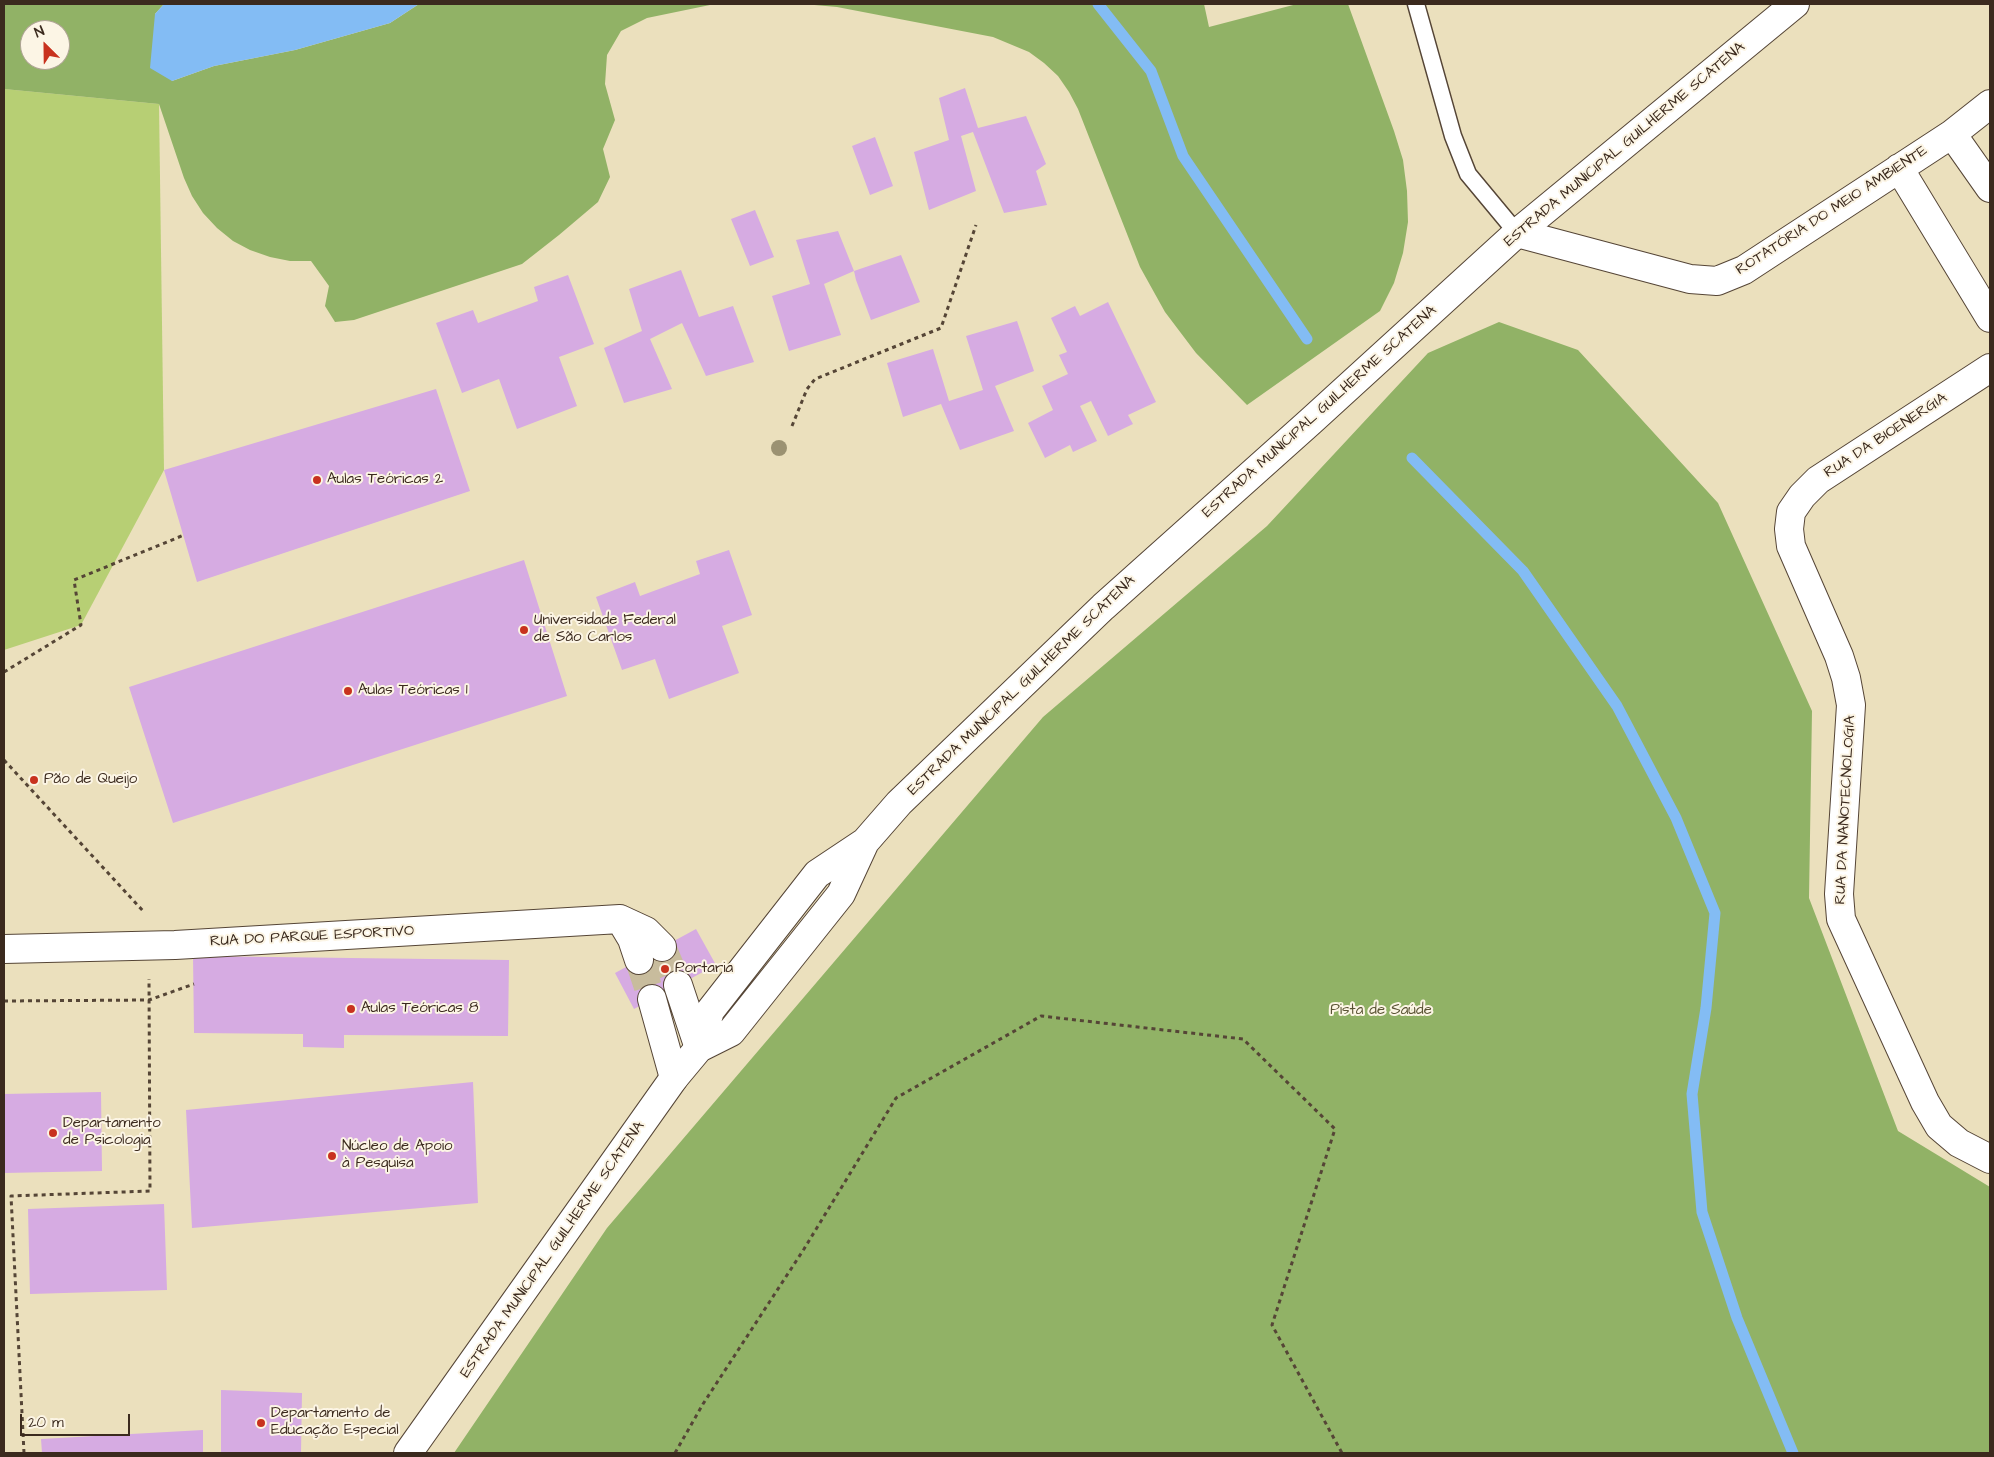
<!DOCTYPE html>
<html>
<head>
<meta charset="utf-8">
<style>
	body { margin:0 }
	#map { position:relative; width:1994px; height:1457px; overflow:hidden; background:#ebe0bd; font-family:"Architects Daughter",sans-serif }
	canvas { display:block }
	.frame { position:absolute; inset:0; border:5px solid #3b2a1e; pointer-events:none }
	.north { position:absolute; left:20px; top:20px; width:50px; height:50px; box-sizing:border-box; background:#fcf5e5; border:1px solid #afa495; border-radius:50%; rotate:337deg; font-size:14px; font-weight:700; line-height:20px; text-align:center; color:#3b2a1e }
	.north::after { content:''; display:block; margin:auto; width:18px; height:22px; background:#c8321e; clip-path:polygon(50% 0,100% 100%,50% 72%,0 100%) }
	.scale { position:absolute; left:20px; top:1414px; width:110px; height:22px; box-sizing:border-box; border:2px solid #3b2a1e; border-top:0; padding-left:6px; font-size:15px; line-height:18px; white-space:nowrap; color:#3b2a1e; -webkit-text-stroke:4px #fcf5e5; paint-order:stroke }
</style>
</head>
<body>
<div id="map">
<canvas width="1994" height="1457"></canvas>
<div class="frame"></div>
<div class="north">N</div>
<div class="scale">20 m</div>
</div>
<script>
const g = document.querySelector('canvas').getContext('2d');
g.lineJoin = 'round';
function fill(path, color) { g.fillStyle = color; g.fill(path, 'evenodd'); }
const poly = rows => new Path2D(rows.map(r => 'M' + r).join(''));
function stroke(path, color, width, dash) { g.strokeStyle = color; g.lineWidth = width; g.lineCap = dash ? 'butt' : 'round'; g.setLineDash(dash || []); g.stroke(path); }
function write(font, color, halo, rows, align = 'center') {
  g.font = font + ' "Architects Daughter",sans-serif'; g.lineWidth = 4; g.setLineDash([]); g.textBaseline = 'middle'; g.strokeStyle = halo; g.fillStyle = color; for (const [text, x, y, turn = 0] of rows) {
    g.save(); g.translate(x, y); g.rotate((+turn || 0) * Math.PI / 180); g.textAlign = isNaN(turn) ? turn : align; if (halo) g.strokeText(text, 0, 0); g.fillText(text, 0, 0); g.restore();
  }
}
const green = poly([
	[4,89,159,104,164,470,81,625,4,650]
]);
const forest = poly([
	[4,4,164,4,155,14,172,81,214,66,295,50,390,23,419,4,727,4,710,5,647,18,621,31,607,55,605,84,615,120,603,149,610,177,598,202,559,235,522,264,354,320,335,322,325,306,329,286,311,261,290,261,270,257,250,250,233,241,217,228,203,213,192,196,184,178,159,104,4,89],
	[30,30,60,30,60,60,30,60],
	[803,4,1204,4,1209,27,1297,4,1348,4,1394,131,1403,160,1407,191,1408,222,1403,253,1394,283,1380,311,1247,405,1196,353,1165,312,1140,267,1078,109,1069,92,1058,76,1044,63,1029,52,993,37,837,7],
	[1499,322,1578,350,1718,503,1812,711,1809,898,1898,1131,1990,1187,1990,1453,454,1453,607,1228,1043,717,1267,526,1428,353]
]);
const water = poly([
	[164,4,419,4,390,23,295,50,214,66,172,81,150,68,155,14]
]);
const stream = poly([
	[1098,4,1151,71,1183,156,1307,339],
	[1412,458,1523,571,1617,706,1676,818,1715,913,1706,1008,1692,1094,1702,1212,1737,1318,1793,1453]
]);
const building = poly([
	[965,88,978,128,1026,116,1046,164,1036,171,1047,205,1004,213,973,132,961,136,976,191,929,210,914,152,949,140,939,98],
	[875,137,893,186,870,195,852,146],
	[755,210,774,257,750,266,731,219],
	[838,231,854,271,824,284,841,335,789,351,772,296,810,284,796,240],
	[901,255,920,302,871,320,856,280,854,271],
	[681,270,699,317,733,306,754,362,706,376,682,323,650,339,672,389,624,403,604,348,642,331,629,289],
	[568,275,594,344,559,357,577,406,517,429,499,379,462,393,436,323,473,310,478,323,538,301,534,287],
	[1108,302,1156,402,1128,415,1133,424,1108,436,1091,401,1080,406,1097,441,1073,452,1070,445,1045,458,1028,423,1053,410,1042,386,1068,374,1059,355,1067,352,1051,318,1075,306,1080,316],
	[1017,321,1034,371,995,386,1014,431,960,450,941,404,903,417,887,363,933,349,949,401,983,390,966,336],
	[436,389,470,491,197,582,164,470],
	[729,550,752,615,722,626,739,673,669,699,655,659,622,670,596,597,635,582,640,596,700,574,696,561],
	[524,560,567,696,173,823,129,687],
	[696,929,716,965,634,1009,615,973],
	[193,956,509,960,508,1036,344,1035,344,1048,303,1047,303,1034,194,1033],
	[473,1082,478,1203,192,1228,186,1110],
	[101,1092,102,1171,4,1173,4,1094],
	[164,1204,167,1290,30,1294,28,1209],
	[221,1390,302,1393,301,1453,221,1453],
	[203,1430,203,1453,42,1453,41,1439]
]);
const minorTunnel = poly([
	[662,947,678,985],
	[639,960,652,999]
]);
const path = poly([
	[792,426,807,389,815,379,941,328,976,225],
	[4,672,81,625,74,580,184,535],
	[4,760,144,912],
	[4,1001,149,1000,194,984],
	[24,1453,11,1196,150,1191,149,979],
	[675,1453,703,1404,804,1249,896,1098,1041,1016,1243,1039,1335,1129,1272,1325,1342,1453]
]);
const service = poly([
	[1416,4,1453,136,1468,174,1517,233]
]);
const minor = poly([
	[1952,134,1990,188],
	[1899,168,1990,318],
	[1517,233,1690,279,1717,281,1744,270,1952,134,1990,104],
	[1990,368,1818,480,1802,496,1791,512,1789,529,1791,546,1839,656,1846,678,1851,705,1839,894,1841,919,1925,1102,1939,1126,1959,1143,1990,1159],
	[620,919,632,939,639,960],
	[4,949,175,945,620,919,646,931,662,947],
	[678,985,699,1048],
	[652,999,674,1078]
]);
const secondary = poly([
	[699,1048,710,1011,817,874,865,842,899,803,1103,607,1311,421,1517,233,1795,4],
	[408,1453,674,1078,699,1048,731,1032,841,894,865,842]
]);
const trees = [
	[779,448]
];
const markers = [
	[317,480,5,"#c8321e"],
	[524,630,5,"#c8321e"],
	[348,691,5,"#c8321e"],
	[34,780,5,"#c8321e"],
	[665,969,5,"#c8321e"],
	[351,1009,5,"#c8321e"],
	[53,1133,5,"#c8321e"],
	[332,1156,5,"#c8321e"],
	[261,1423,5,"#c8321e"]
];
const streetNames = [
	["ESTRADA MUNICIPAL GUILHERME SCATENA",1625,145,-40],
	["ROTATÓRIA DO MEIO AMBIENTE",1832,211,-33],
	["ESTRADA MUNICIPAL GUILHERME SCATENA",1320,412,-42],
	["RUA DA BIOENERGIA",1886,436,-33],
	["ESTRADA MUNICIPAL GUILHERME SCATENA",1022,686,-44],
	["RUA DA NANOTECNOLOGIA",1846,810,-87],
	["RUA DO PARQUE ESPORTIVO",312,937,-3],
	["ESTRADA MUNICIPAL GUILHERME SCATENA",553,1250,-55]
];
const poiNames = [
	["Aulas Teóricas 2",327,480],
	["Universidade Federal",534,621],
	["de São Carlos",534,638],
	["Aulas Teóricas 1",358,691],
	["Pão de Queijo",44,780],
	["Portaria",675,969],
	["Aulas Teóricas 8",361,1009],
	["Departamento",63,1124],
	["de Psicologia",63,1141],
	["Núcleo de Apoio",342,1147],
	["à Pesquisa",342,1164],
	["Departamento de",271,1414],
	["Educação Especial",271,1431]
];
const parkNames = [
	["Pista de Saúde",1381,1011]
];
fill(green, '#b7cf74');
fill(forest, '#91b266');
fill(water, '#83bcf4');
stroke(stream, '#83bcf4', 11);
fill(building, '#d6abe2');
stroke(minorTunnel, '#c8bc9d', 28, [28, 14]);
stroke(service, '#554536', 19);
stroke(minor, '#554536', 30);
stroke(secondary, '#554536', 30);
stroke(path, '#554536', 3, [4, 4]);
stroke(service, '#fff', 16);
stroke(minor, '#fff', 28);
stroke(secondary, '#fff', 28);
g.fillStyle = '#9b9272';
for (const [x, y] of trees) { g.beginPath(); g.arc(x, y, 8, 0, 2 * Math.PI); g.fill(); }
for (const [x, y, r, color] of markers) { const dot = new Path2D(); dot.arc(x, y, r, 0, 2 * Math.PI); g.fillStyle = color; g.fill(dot); stroke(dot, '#fcf5e5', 2); }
write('15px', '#3b2a1e', '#fcf5e5', streetNames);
write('15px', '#3b2a1e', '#fcf5e5', poiNames, 'left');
write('15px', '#5a5334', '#fcf5e5', parkNames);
</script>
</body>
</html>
